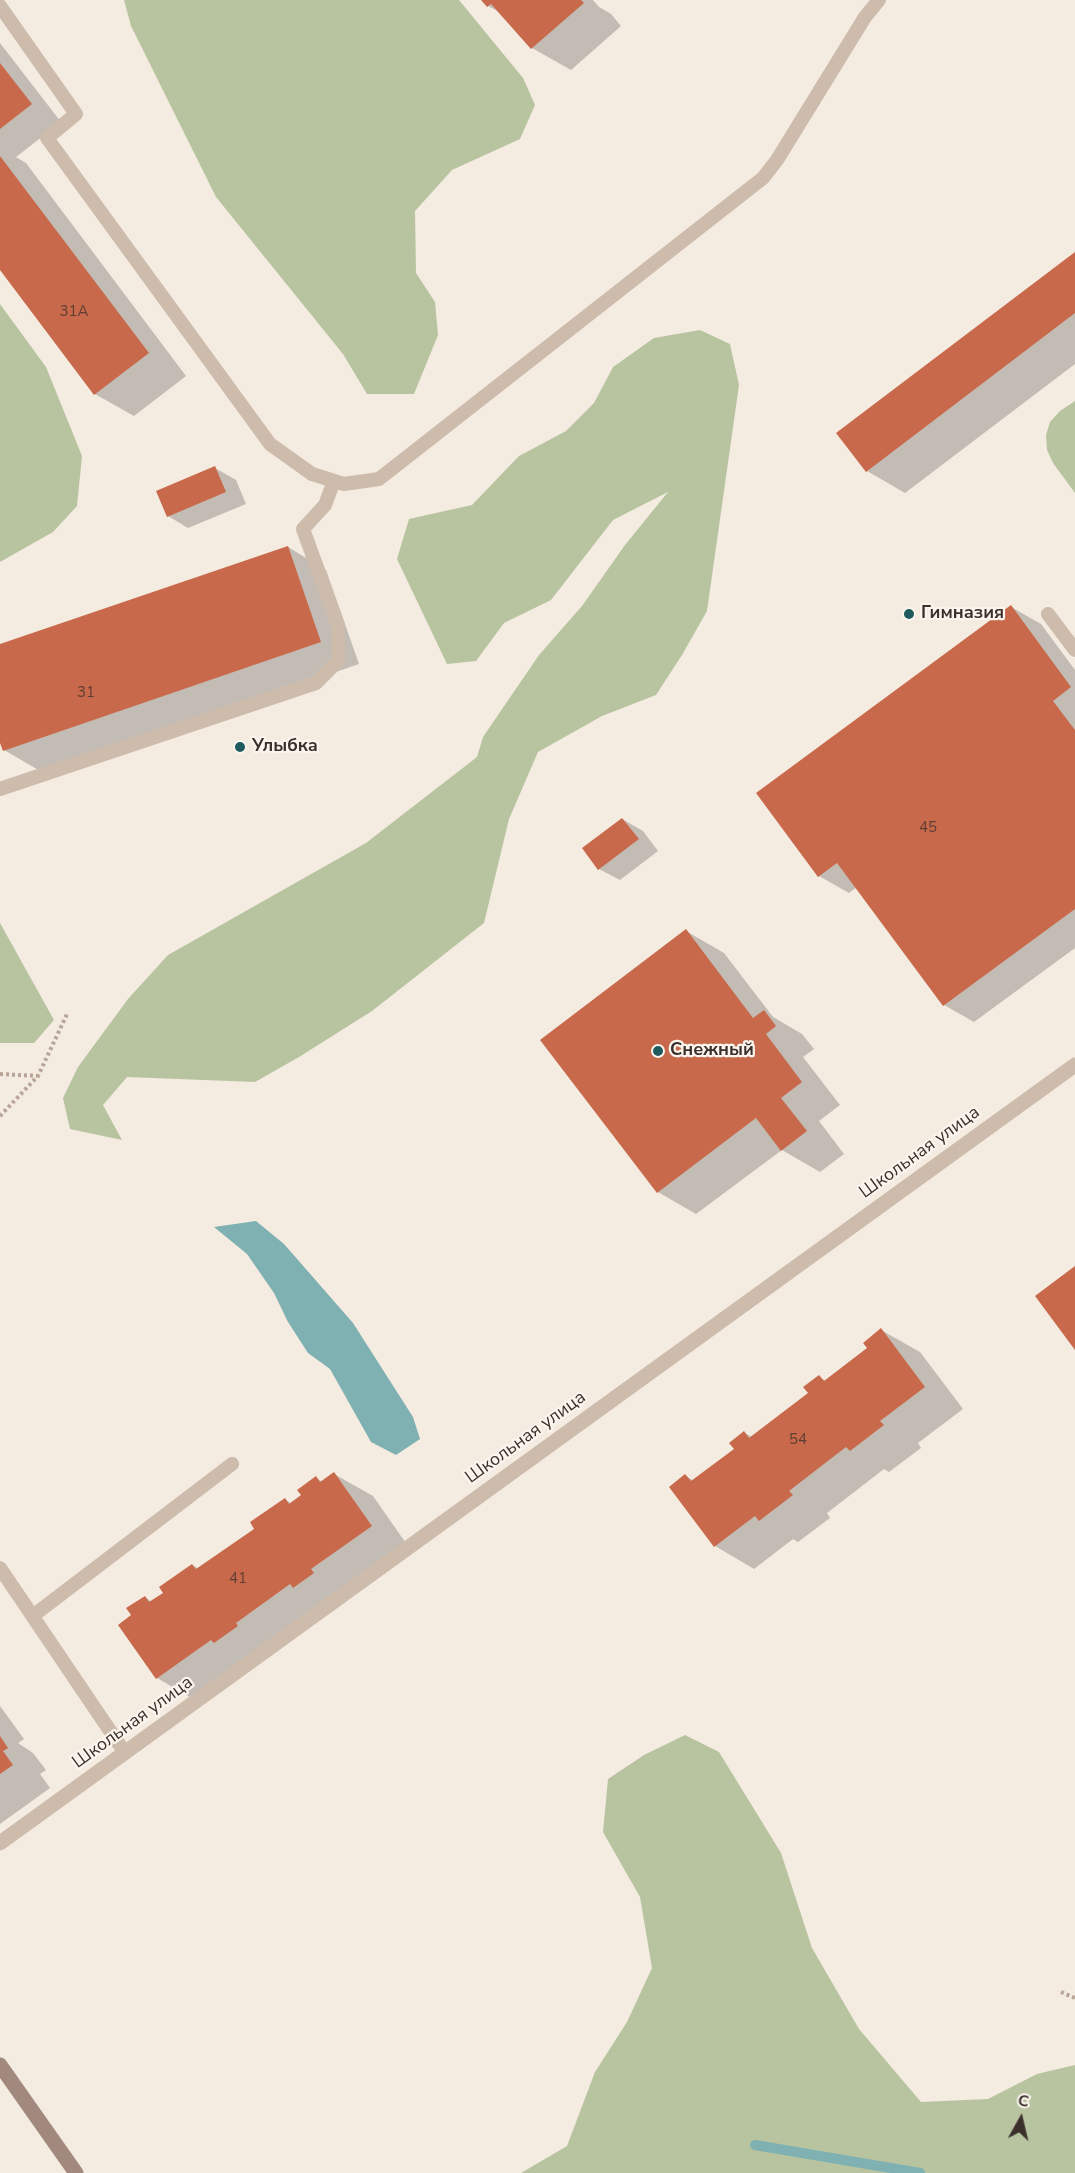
<!DOCTYPE html>
<html>
<head>
<meta charset="utf-8">
<style>
	body { margin:0 }
	#map { position:relative; width:1075px; height:2173px; overflow:hidden; background:#f4ebe1; font-family:"Nunito Sans",sans-serif }
	canvas { display:block }
	.north { position:absolute; left:991px; top:2089px; width:60px; height:60px; -webkit-text-stroke:4px #fbf5ee; paint-order:stroke; rotate:8deg; font-size:16px; font-weight:700; line-height:24px; text-align:center; color:#3b302b }
	.north::after { content:''; display:block; margin:auto; width:21px; height:27px; background:#3b302b; clip-path:polygon(50% 0,100% 100%,50% 72%,0 100%) }
</style>
</head>
<body>
<div id="map">
<canvas width="1075" height="2173"></canvas>
<div class="north">С</div>
</div>
<script>
const g = document.querySelector('canvas').getContext('2d');
g.lineJoin = 'round';
function fill(path, color) { g.fillStyle = color; g.fill(path, 'evenodd'); }
const poly = rows => new Path2D(rows.map(r => 'M' + r).join(''));
function stroke(path, color, width, dash) { g.strokeStyle = color; g.lineWidth = width; g.lineCap = dash ? 'butt' : 'round'; g.setLineDash(dash || []); g.stroke(path); }
function write(font, color, halo, rows, align = 'center') {
  g.font = font + ' "Nunito Sans",sans-serif'; g.lineWidth = 4.5; g.setLineDash([]); g.textBaseline = 'middle'; g.strokeStyle = halo; g.fillStyle = color; for (const [text, x, y, turn = 0] of rows) {
    g.save(); g.translate(x, y); g.rotate((+turn || 0) * Math.PI / 180); g.textAlign = isNaN(turn) ? turn : align; if (halo) g.strokeText(text, 0, 0); g.fillText(text, 0, 0); g.restore();
  }
}
const green = poly([
	[124,0,459,0,523,78,535,105,520,139,452,170,415,211,416,273,435,302,438,335,414,394,367,394,343,354,216,197,131,26],
	[0,304,46,367,82,456,77,506,53,532,0,562],
	[700,330,730,344,739,385,707,611,682,655,656,695,602,716,538,752,509,819,484,923,372,1011,299,1057,255,1082,127,1077,103,1105,122,1140,70,1129,63,1098,78,1067,128,999,168,955,366,843,477,757,483,737,539,655,582,606,625,545,668,492,613,520,551,600,504,623,476,661,447,664,397,559,409,519,472,505,519,456,566,431,594,403,613,367,654,338],
	[1075,401,1075,493,1053,463,1047,450,1046,435,1050,422,1060,411],
	[0,923,54,1020,34,1043,0,1043],
	[685,1735,719,1752,781,1853,812,1948,859,2029,921,2102,988,2099,1037,2074,1075,2065,1075,2173,521,2173,567,2146,595,2072,627,2022,652,1968,640,1897,603,1832,608,1779,644,1755]
]);
const water = poly([
	[256,1221,284,1244,353,1323,413,1417,420,1439,396,1455,371,1442,330,1369,308,1353,288,1322,274,1293,247,1254,214,1227]
]);
const shadow = poly([
	[483,0,593,0,599,7,611,14,621,26,571,70,532,48,503,14,488,6],
	[0,43,61,122,16,157,26,163,186,376,134,416,95,394,0,267],
	[1075,254,1075,364,905,493,867,471],
	[215,468,236,480,246,504,188,528,168,516],
	[288,547,326,570,359,664,42,772,4,750,0,739,0,645],
	[1011,607,1041,624,1075,670,1075,948,974,1022,944,1005,857,887,849,893,819,876],
	[622,819,643,831,658,851,620,880,599,869],
	[686,931,724,953,773,1017,802,1034,814,1049,803,1057,840,1105,819,1121,844,1154,820,1172,782,1150,696,1214,658,1192],
	[881,1330,920,1352,963,1409,918,1443,921,1448,889,1472,884,1469,827,1513,830,1518,798,1542,793,1539,754,1569,715,1546,671,1487,686,1476,694,1481,736,1449,745,1433,752,1437,810,1393,819,1377,826,1381,869,1348],
	[334,1474,373,1496,410,1549,195,1700,157,1678,133,1616,145,1597,152,1602,165,1593,192,1565,199,1569,256,1529,285,1499,292,1504,303,1496,316,1478,323,1482],
	[0,1706,24,1739,18,1743,33,1753,46,1770,40,1774,50,1788,0,1824]
]);
const stream = poly([
	[755,2145,920,2173]
]);
const building = poly([
	[481,0,581,0,584,3,531,49,491,4,487,7],
	[0,63,32,104,0,129],
	[0,156,149,353,94,395,0,270],
	[1075,252,1075,313,866,472,836,433],
	[215,466,226,492,167,517,156,491],
	[288,546,321,642,3,751,0,743,0,644],
	[1011,605,1071,687,1053,701,1075,730,1075,909,943,1006,837,863,818,877,756,793],
	[622,818,639,839,598,870,582,848],
	[686,929,753,1018,764,1010,776,1026,766,1034,802,1082,781,1098,807,1131,781,1151,756,1118,657,1193,540,1040],
	[1075,1266,1075,1350,1035,1296],
	[881,1328,925,1387,880,1421,884,1425,850,1451,846,1447,789,1491,793,1495,759,1521,755,1516,714,1547,669,1487,685,1474,691,1481,734,1449,729,1443,744,1431,749,1438,808,1393,803,1387,819,1375,824,1381,867,1348,863,1343],
	[334,1472,372,1526,311,1569,314,1573,293,1588,290,1584,236,1623,238,1626,214,1643,211,1640,156,1679,118,1625,131,1615,126,1608,145,1596,149,1602,163,1593,159,1587,192,1564,196,1569,254,1529,250,1522,285,1498,289,1504,301,1495,297,1490,316,1476,320,1482],
	[0,1736,8,1748,3,1751,13,1765,0,1774]
]);
const path = poly([
	[0,1074,37,1076],
	[0,1116,38,1076,68,1012],
	[1061,1992,1075,1998]
]);
const lane = poly([
	[0,6,76,114,47,138,270,444,312,474,344,484,379,479,763,178,777,160,865,17,879,0],
	[1048,614,1075,650],
	[0,789,316,683,338,661,338,625,303,529,325,505,334,481],
	[0,1568,125,1753],
	[34,1615,232,1464]
]);
const street = poly([
	[0,1843,1075,1065]
]);
const secondary = poly([
	[0,2065,76,2173]
]);
const markers = [
	[909,614,6,"#1f5a5e"],
	[240,747,6,"#1f5a5e"],
	[658,1051,6,"#1f5a5e"]
];
const numberNames = [
	["31А",74,312],
	["31",86,693],
	["45",928,828],
	["54",798,1440],
	["41",238,1579]
];
const poiNames = [
	["Гимназия",921,614],
	["Улыбка",252,747],
	["Снежный",670,1051]
];
const streetNames = [
	["Школьная улица",920,1153,-36],
	["Школьная улица",526,1438,-36],
	["Школьная улица",133,1723,-36]
];
fill(green, '#b8c4a0');
fill(water, '#7fb0b2');
fill(shadow, '#0003');
stroke(stream, '#7fb0b2', 10);
fill(building, '#c8694b');
stroke(path, '#b9a596', 4, [3, 3]);
stroke(lane, '#cdbbac', 14);
stroke(street, '#cdbbac', 15);
stroke(secondary, '#a18a7d', 15);
for (const [x, y, r, color] of markers) { const dot = new Path2D(); dot.arc(x, y, r, 0, 2 * Math.PI); g.fillStyle = color; g.fill(dot); stroke(dot, '#fbf5ee', 2); }
write('15px', '#5e3e33', null, numberNames);
write('bold 18px', '#3b302b', '#fbf5ee', poiNames, 'left');
write('18px', '#3b302b', '#fbf5ee', streetNames);
</script>
</body>
</html>
